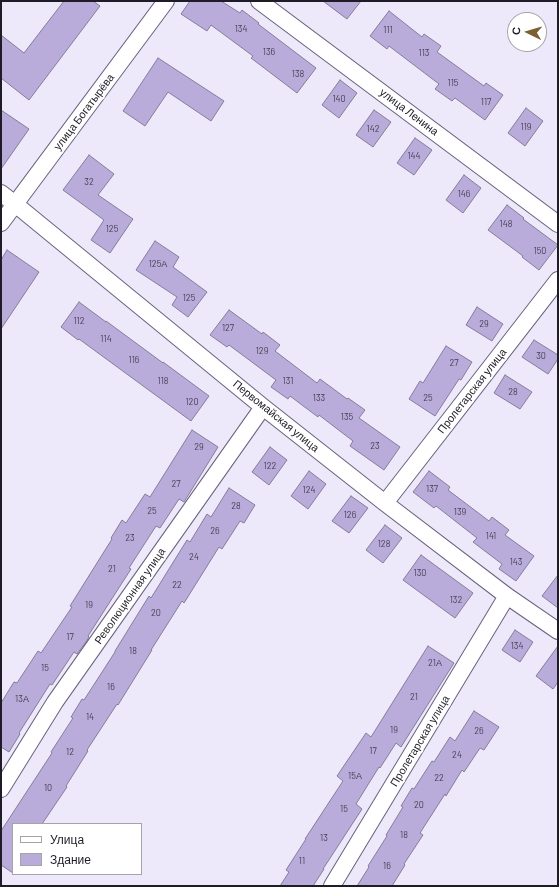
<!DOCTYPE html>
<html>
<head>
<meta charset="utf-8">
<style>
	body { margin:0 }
	#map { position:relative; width:559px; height:887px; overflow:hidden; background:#ede8fa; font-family:Barlow,sans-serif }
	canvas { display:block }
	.frame { position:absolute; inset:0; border:2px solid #1f1c27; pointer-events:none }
	.legend { position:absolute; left:12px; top:823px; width:130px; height:52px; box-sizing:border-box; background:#fff; border:1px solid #a5a4a9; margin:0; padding:5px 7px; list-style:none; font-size:12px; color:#1f1c27 }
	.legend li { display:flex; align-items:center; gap:8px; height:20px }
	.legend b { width:20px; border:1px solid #a5a4a9 }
	.north { position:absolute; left:507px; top:12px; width:40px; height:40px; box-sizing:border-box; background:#fff; border:1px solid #a5a4a9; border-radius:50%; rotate:275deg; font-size:11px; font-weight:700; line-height:16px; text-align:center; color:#1f1c27 }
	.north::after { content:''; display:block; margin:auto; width:14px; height:18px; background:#7c5f33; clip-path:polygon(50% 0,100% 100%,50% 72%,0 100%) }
</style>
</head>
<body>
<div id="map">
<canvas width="559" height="887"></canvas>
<div class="frame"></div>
<ul class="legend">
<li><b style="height:5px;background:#fff"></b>Улица</li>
<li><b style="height:11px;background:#b9abda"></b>Здание</li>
</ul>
<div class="north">С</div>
</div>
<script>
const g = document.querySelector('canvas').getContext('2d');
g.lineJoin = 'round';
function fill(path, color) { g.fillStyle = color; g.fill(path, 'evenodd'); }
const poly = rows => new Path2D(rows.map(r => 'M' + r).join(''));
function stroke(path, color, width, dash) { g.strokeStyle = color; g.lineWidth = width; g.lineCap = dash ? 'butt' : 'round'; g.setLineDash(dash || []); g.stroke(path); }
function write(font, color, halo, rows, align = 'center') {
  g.font = font + ' Barlow,sans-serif'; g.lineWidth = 4; g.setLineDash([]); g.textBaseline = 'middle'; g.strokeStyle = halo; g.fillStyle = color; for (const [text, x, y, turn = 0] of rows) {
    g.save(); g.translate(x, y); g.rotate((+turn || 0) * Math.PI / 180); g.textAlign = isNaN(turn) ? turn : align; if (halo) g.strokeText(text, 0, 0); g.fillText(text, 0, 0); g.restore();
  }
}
const building = poly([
	[64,1,93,1,100,6,29,100,1,78,1,35,24,53,64,1],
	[190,1,221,1,240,13,242,10,259,23,258,24,316,68,297,93,251,58,253,56,211,25,207,31,181,14,190,1],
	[323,1,361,1,347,19,323,1],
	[389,11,422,37,424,34,441,46,437,52,484,86,486,83,503,95,485,120,455,98,452,101,435,89,439,84,389,46,387,49,370,36,389,11],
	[158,58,224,101,211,121,168,92,145,126,123,111,158,58],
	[340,80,357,93,339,118,322,105,340,80],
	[526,108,543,121,525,146,508,133,526,108],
	[1,110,29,129,1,169,1,110],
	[374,110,391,122,373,147,356,135,374,110],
	[415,138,432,150,414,175,397,163,415,138],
	[89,155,114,174,98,195,133,219,110,253,91,240,104,220,63,190,89,155],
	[464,175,481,188,463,213,446,200,464,175],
	[507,205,524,218,523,219,558,245,539,270,522,257,523,256,488,230,507,205],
	[155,241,179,257,173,267,207,292,188,317,172,305,177,297,136,270,155,241],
	[7,250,39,272,1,329,1,260,7,250],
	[79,302,106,322,106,321,163,363,163,362,209,396,191,421,79,339,78,340,61,327,79,302],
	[477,307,503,324,492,341,466,325,477,307],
	[229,310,262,334,263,332,280,345,275,351,317,383,320,379,347,399,348,398,365,410,359,418,400,447,384,470,350,446,353,441,319,415,318,417,290,396,288,399,271,387,276,380,229,345,227,347,210,335,229,310],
	[534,340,558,355,558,359,548,374,522,357,534,340],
	[446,346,472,362,461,380,459,379,435,416,409,399,420,381,423,383,446,346],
	[505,375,532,392,520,409,494,393,505,375],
	[192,430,218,447,184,502,179,499,160,528,156,526,129,568,131,569,88,636,89,637,86,642,77,654,74,652,52,685,50,684,19,733,20,734,9,752,1,747,1,703,14,682,17,683,38,651,41,653,72,607,70,606,112,539,111,538,122,520,126,523,145,494,150,497,192,430],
	[270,447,287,460,269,485,252,472,270,447],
	[309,471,326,484,308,509,291,496,309,471],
	[429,471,450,487,448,490,489,521,492,517,509,530,505,535,534,556,516,581,499,569,502,564,473,542,477,538,436,506,434,508,413,492,429,471],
	[229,488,255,505,244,523,240,521,222,549,219,547,184,603,182,601,151,650,152,650,118,705,117,704,87,750,88,751,66,786,67,787,42,824,13,824,13,873,1,865,1,831,52,753,51,752,73,718,71,717,82,699,84,700,115,652,115,651,149,596,151,598,187,540,190,542,207,514,211,517,229,488],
	[351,496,368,508,349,533,332,521,351,496],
	[385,525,402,538,383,563,366,550,385,525],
	[421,555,473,593,455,618,403,580,421,555],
	[558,575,558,608,542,596,558,575],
	[515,630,533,642,520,662,502,650,515,630],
	[428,646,454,663,401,747,396,743,380,768,379,767,356,804,362,809,323,869,324,869,313,886,280,886,289,872,286,870,306,839,305,839,343,781,337,776,366,733,371,737,428,646],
	[558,646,558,682,553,689,536,676,558,646],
	[474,711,499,727,484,750,480,748,464,772,462,770,446,796,445,794,420,833,423,835,404,864,405,865,392,886,357,886,369,867,368,866,387,836,386,835,403,807,401,806,412,788,414,789,432,761,434,762,450,737,455,741,474,711]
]);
const minor = poly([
	[259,1,558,224],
	[1,193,15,204,263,407,385,503,507,596,558,631],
	[1,223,166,1],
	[385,503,558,280],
	[1,789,55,702,263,407],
	[332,886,507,596]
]);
const numberNames = [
	["134",241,29],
	["111",388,30],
	["136",269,52],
	["113",424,53],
	["138",298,74],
	["115",453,83],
	["140",339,99],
	["117",486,102],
	["119",526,127],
	["142",373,129],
	["144",414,156],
	["32",89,182],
	["146",464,194],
	["148",506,224],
	["125",112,229],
	["150",540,251],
	["125А",158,264],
	["125",189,298],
	["112",79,321],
	["29",484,324],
	["127",228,328],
	["114",106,339],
	["129",262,351],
	["30",541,356],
	["116",134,360],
	["27",454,363],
	["118",163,381],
	["131",288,381],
	["28",513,392],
	["133",319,398],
	["25",428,398],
	["120",192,402],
	["135",347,417],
	["23",375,446],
	["29",199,447],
	["122",270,466],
	["27",176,484],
	["137",432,489],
	["124",309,490],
	["28",236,506],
	["25",152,511],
	["139",460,512],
	["126",350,515],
	["26",215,531],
	["141",491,536],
	["23",130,538],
	["128",384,544],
	["24",194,557],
	["143",516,562],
	["21",112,569],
	["130",420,573],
	["22",177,585],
	["132",456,600],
	["19",89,605],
	["20",156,613],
	["17",70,637],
	["134",517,646],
	["18",133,651],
	["21А",435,663],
	["15",45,668],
	["16",111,687],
	["21",414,697],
	["13А",22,699],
	["14",90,717],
	["19",394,730],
	["26",479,731],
	["17",373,751],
	["12",70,752],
	["24",457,755],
	["15А",355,776],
	["22",439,778],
	["10",48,788],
	["20",419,805],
	["15",344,809],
	["18",404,835],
	["13",324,838],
	["11",302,861],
	["16",387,866]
];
const streetNames = [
	["улица Богатырёва",84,112,-53],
	["улица Ленина",409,112,37],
	["Пролетарская улица",472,391,-52],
	["Первомайская улица",276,416,39],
	["Революционная улица",130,596,-55],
	["Пролетарская улица",420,741,-59]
];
fill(building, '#b9abda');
stroke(building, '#857d99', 1);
stroke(minor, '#69627c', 18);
stroke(minor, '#fff', 16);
write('9px', '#464054', null, numberNames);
write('11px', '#1f1c27', '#fff', streetNames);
</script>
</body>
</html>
